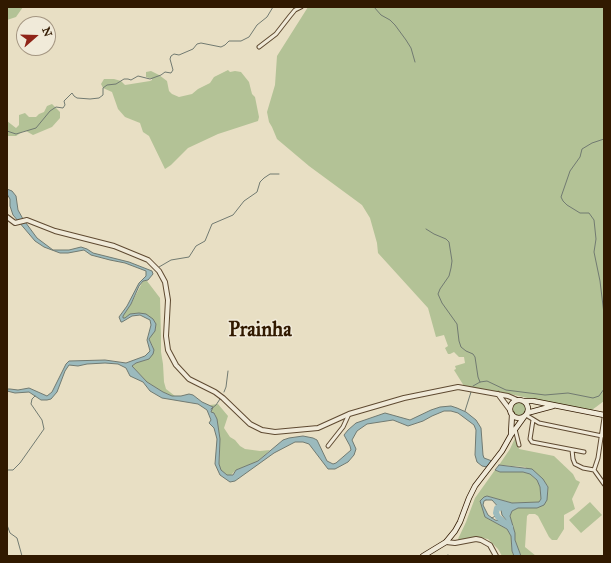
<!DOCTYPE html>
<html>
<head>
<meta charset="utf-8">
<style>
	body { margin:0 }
	#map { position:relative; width:611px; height:563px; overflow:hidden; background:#e8dfc4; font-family:"IM FELL Great Primer",serif }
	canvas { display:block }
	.frame { position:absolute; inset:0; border:8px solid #311900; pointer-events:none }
	.north { position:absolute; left:16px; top:16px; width:40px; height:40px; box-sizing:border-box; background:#f0ead9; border:1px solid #a49682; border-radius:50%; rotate:70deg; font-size:11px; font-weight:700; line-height:16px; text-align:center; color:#311900 }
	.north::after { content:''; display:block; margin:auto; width:14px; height:18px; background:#8f2418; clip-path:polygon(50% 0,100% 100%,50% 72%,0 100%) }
</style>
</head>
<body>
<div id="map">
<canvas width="611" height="563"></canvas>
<div class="frame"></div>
<div class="north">N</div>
</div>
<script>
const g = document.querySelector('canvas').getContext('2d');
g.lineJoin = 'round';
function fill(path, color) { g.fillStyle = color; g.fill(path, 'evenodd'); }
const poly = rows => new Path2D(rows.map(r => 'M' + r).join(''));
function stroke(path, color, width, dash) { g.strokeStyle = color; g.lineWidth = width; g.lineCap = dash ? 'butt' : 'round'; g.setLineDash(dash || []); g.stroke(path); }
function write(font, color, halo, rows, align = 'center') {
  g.font = font + ' "IM FELL Great Primer",serif'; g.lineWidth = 3; g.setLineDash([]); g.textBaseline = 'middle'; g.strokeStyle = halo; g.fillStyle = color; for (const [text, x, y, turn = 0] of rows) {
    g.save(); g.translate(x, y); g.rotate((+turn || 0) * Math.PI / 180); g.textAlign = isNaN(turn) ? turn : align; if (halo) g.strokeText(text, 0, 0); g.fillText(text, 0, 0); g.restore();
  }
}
const green = poly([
	[7,7,23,7,16,17,7,20],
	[308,7,604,7,604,401,592,410,580,410,510,394,464,386,454,370,456,369,455,366,465,363,464,357,459,357,454,352,450,354,448,354,445,348,448,346,444,335,436,337,428,308,378,253,377,243,370,218,362,205,309,166,277,139,272,127,269,122,267,112,275,85,277,56],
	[228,70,230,72,235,71,241,72,249,82,252,94,255,97,259,117,258,121,218,134,188,148,171,165,165,169,149,136,143,132,140,123,125,117,118,109,112,92,103,88,101,84,104,79,114,79,121,81,125,85,150,81,152,80,152,79,146,77,146,72,151,71,159,75,167,81,169,91,172,94,179,97,192,94,198,89,210,83,214,77],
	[52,104,60,112,60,118,52,127,33,135,26,131,22,132,16,136,7,136,7,121,16,128,19,125,19,115,25,113,29,117,36,117,39,114,44,112,47,106],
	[143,281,147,281,160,298,161,336,161,352,163,364,164,382,166,389,175,396,172,396,163,392,147,382,132,366,136,363,149,359,153,347,149,339,156,328,146,315,135,313,125,318,123,318,123,314,131,304],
	'511 409a8 8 0 1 1 16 0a8 8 0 1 1-16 0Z',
	[218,404,228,416,224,428,230,437,235,440,240,446,245,449,260,451,270,450,258,461,236,470,230,476,227,475,221,471,219,464,220,454,219,431,215,414,211,412,213,407,210,405],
	[516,436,519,449,554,456,573,474,576,480,580,482,572,499,575,509,564,515,564,529,557,540,552,540,549,537,538,516,535,514,529,514,527,516,525,547,536,556,521,556,515,540,515,533,510,516,512,511,518,508,537,508,548,492,548,486,525,467,499,465,510,449],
	[495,470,500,472,523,472,530,474,537,480,540,487,541,499,539,502,512,503,487,496,481,500,485,517,507,529,511,536,512,551,514,556,502,556,498,549,488,539,475,537,458,540,458,539,466,522,475,498],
	[590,502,602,515,581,533,569,520]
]);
const water = poly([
	[7,189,12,191,16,196,18,210,23,219,37,238,53,250,69,250,81,247,87,249,93,253,129,262,152,271,153,274,148,280,143,281,139,286,131,304,123,316,123,318,125,318,130,314,139,313,146,314,153,319,156,324,155,331,149,339,154,350,153,354,149,359,136,363,132,366,147,382,163,392,172,396,181,396,189,394,193,395,202,402,213,407,211,412,214,413,217,419,220,439,219,464,221,470,227,475,233,475,236,470,258,461,283,440,289,438,303,436,313,438,317,440,327,461,333,464,336,463,351,450,350,446,344,435,348,430,356,423,385,413,410,420,431,410,440,407,451,406,457,408,466,412,476,420,481,428,483,455,484,458,492,461,487,467,482,466,477,462,475,455,476,430,474,425,458,413,451,411,444,411,432,416,423,421,408,426,393,420,367,424,357,431,352,440,356,449,354,455,348,462,335,469,328,469,309,444,303,442,295,442,274,453,235,481,230,482,220,475,215,464,217,439,214,428,209,423,211,420,207,410,198,404,162,398,150,391,143,382,130,376,126,368,118,364,105,363,87,364,78,366,69,365,65,371,57,392,51,399,47,400,41,400,29,392,15,393,7,391,7,389,10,389,18,390,29,388,47,396,52,392,66,364,69,361,105,360,126,363,145,356,150,351,147,340,151,325,150,320,140,315,132,316,122,322,121,322,119,317,127,306,139,283,146,276,146,271,125,263,110,260,91,255,84,250,68,253,60,253,44,247,35,241,13,215,10,206,10,199,7,194,7,189],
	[499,465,532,469,543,479,548,487,547,500,544,505,537,508,518,508,512,511,510,516,515,533,515,540,521,556,514,556,512,551,511,536,507,529,485,517,480,501,484,497,487,496,512,503,539,502,541,499,540,487,537,480,530,474,523,472,500,472,495,470,499,465],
	[486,500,492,500,501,510,502,515,506,520,505,522,495,520,488,515,483,505,484,501,486,500]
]);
const stream = poly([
	[374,7,381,15,390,20,395,25,406,40,411,48,415,62],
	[7,131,16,134,36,128,50,111,56,107,63,108,65,105,64,101,72,93,74,96,77,98,90,99,99,98,103,95,103,88,107,85,116,84,124,79,128,79,131,80,138,76,150,79,161,75,165,72,171,73,173,70,170,59,171,56,174,54,179,55,193,49,197,44,201,43,221,47,225,45,229,41,241,41,249,37,257,25,267,17,273,7],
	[604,139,592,143,582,149,580,157,570,171,561,197,563,201,567,205,580,213,589,213,594,220,596,239,594,252,600,281,604,314],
	[426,229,434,234,446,239,449,242,452,261,451,268,449,276,440,289,438,294,442,303,457,324,459,341,461,347,466,351,473,354,475,357,478,377,480,382],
	[159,267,171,260,189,257,196,246,205,241,212,224,233,215,244,201,257,192,260,182,264,178,270,174,279,174],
	[473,386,480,382,487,381,506,390,545,395,568,393,593,398,599,396,604,389],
	[224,392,226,387,228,371],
	[211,409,216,405,220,399],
	[465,411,471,392],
	[7,470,13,470,20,463,44,429,42,420,31,404,32,399,35,396],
	[492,518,497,515],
	[7,525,10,533,17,538,22,556],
	[445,556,448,555]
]);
const river = poly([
	[507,507,497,508,496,513,498,517,510,527]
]);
const minor = poly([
	[259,47,276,34,290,16,295,10,301,7],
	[526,415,539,423,602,436],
	[533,420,530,439,532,442,584,452],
	[515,429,519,445],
	[328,446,343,427,349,414],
	[572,450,573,459,575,464,583,468,594,470],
	[594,470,598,458,604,418],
	[594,470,604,484]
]);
const tertiary = poly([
	[7,217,15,223,27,220,55,231,114,246,148,260,159,271,165,282,168,300,166,336,168,350,176,365,189,379,215,392,223,398,250,424,262,430,275,432,318,428,349,414,404,398,458,387,508,396,517,400],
	[498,394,510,410],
	[446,542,455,543,476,539,481,540,490,545,496,556]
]);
const secondary = poly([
	'510 409a9 9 0 1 1 18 0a9 9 0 1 1-18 0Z',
	[524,401,533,401,604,415],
	[527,413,553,406],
	[511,434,512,414],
	[423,556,446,542,455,531,460,522,469,498,475,486,502,451,511,435,524,417]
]);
const districtNames = [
	["Prainha",260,331]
];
fill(green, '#b3c296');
fill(water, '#9bbabd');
stroke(water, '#717a71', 1);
stroke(stream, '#717a71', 1);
stroke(river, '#9bbabd', 6);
stroke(minor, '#5f4a31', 5);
stroke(tertiary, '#5f4a31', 6);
stroke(secondary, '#311900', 6);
stroke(minor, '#f0ead9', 3);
stroke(tertiary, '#f0ead9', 4);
stroke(secondary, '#f0ead9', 4.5);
write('bold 20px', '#311900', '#f0ead9', districtNames);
</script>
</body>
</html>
